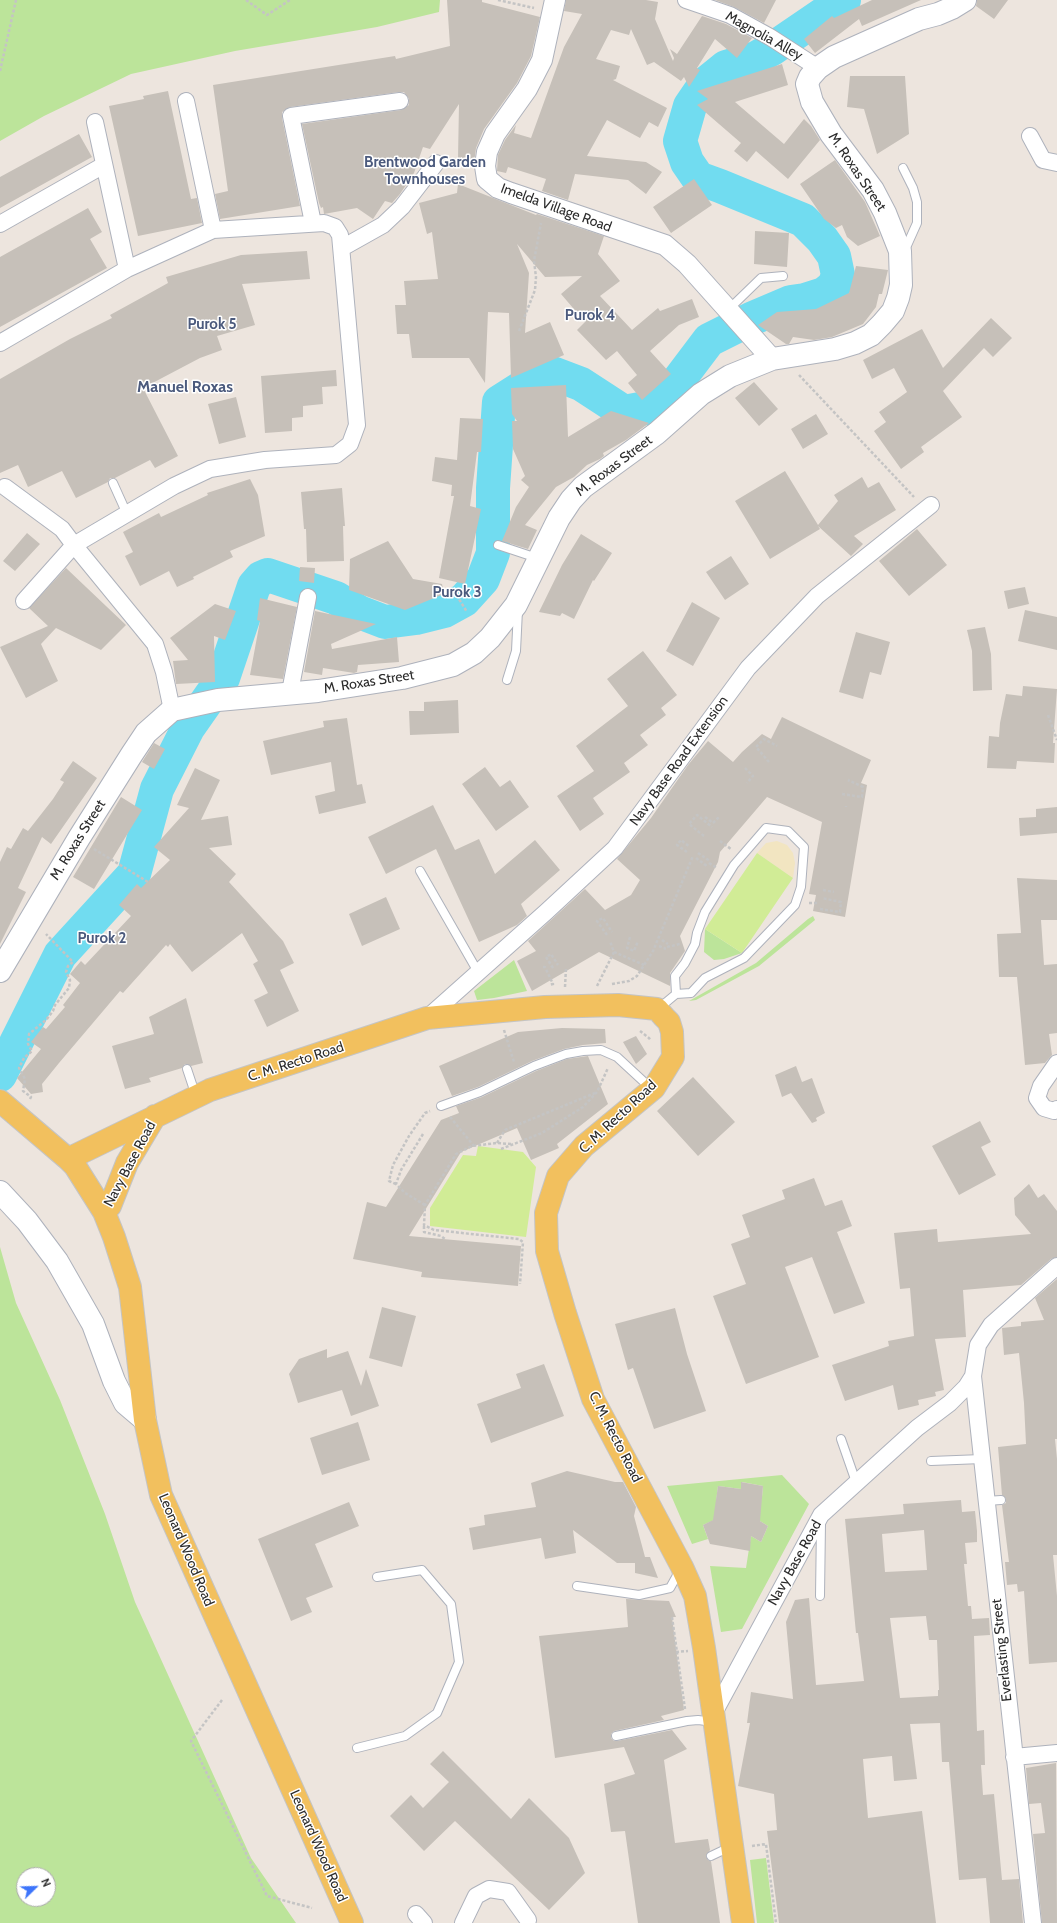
<!DOCTYPE html>
<html>
<head>
<meta charset="utf-8">
<style>
	body { margin:0 }
	#map { position:relative; width:1057px; height:1923px; overflow:hidden; background:#ede5de; font-family:Cabin,sans-serif }
	canvas { display:block }
	.north { position:absolute; left:16px; top:1867px; width:40px; height:40px; box-sizing:border-box; background:#fff; border:1px solid #ababab; border-radius:50%; rotate:67deg; font-size:11px; font-weight:700; line-height:16px; text-align:center; color:#2c2c2c }
	.north::after { content:''; display:block; margin:auto; width:14px; height:18px; background:#3d75fb; clip-path:polygon(50% 0,100% 100%,50% 72%,0 100%) }
</style>
</head>
<body>
<div id="map">
<canvas width="1057" height="1923"></canvas>
<div class="north">N</div>
</div>
<script>
const g = document.querySelector('canvas').getContext('2d');
g.lineJoin = 'round';
function fill(path, color) { g.fillStyle = color; g.fill(path, 'evenodd'); }
const poly = rows => new Path2D(rows.map(r => 'M' + r).join(''));
function stroke(path, color, width, dash) { g.strokeStyle = color; g.lineWidth = width; g.lineCap = dash ? 'butt' : 'round'; g.setLineDash(dash || []); g.stroke(path); }
function write(font, color, halo, rows, align = 'center') {
  g.font = font + ' Cabin,sans-serif'; g.lineWidth = 3; g.setLineDash([]); g.textBaseline = 'middle'; g.strokeStyle = halo; g.fillStyle = color; for (const [text, x, y, turn = 0] of rows) {
    g.save(); g.translate(x, y); g.rotate((+turn || 0) * Math.PI / 180); g.textAlign = isNaN(turn) ? turn : align; if (halo) g.strokeText(text, 0, 0); g.fillText(text, 0, 0); g.restore();
  }
}
const green = poly([
	[0,0,440,0,439,12,377,27,235,51,131,74,44,116,0,141],
	[813,916,815,920,759,966,696,1000,689,1001,756,963,808,919],
	[705,929,742,953,724,959,714,960,704,952],
	[514,960,527,991,494,998,477,1000,474,991],
	[0,1247,16,1303,60,1400,105,1514,135,1602,251,1858,296,1923,0,1923],
	[24,1875,48,1875,48,1899,24,1899],
	[782,1475,809,1504,742,1629,721,1632,710,1566,746,1568,751,1536,761,1542,768,1526,755,1518,756,1496,762,1497,763,1486,742,1482,741,1489,718,1486,716,1502,724,1504,723,1516,703,1525,708,1539,692,1544,667,1486],
	[766,1858,774,1923,757,1923,750,1860]
]);
const sand = poly([
	[777,841,787,845,793,853,795,863,793,878,757,853,766,843]
]);
const pitch = poly([
	[757,853,793,878,742,953,705,929],
	[478,1146,523,1152,536,1167,526,1237,430,1226,430,1208,463,1155,476,1156]
]);
const river = poly([
	[0,1075,60,955,134,874,157,789,188,728,223,678,254,586,261,578,268,575,336,598,359,612,385,622,416,618,444,611,464,600,483,579,493,553,493,488,499,402,532,381,552,373,581,384,624,412,651,407,669,393,709,340,751,319,791,302,805,300,824,294,834,286,838,275,834,256,822,239,803,220,720,186,698,178,687,162,680,141,690,106,705,84,726,67,756,58,772,49,844,0]
]);
const building = poly([
	[447,0,482,0,482,2,540,17,531,56,517,83,484,129,476,148,474,163,458,158,459,104,430,149,423,147,414,173,400,194,392,203,385,201,373,219,357,208,324,214,323,207,321,208,319,203,302,124,401,110,409,105,409,99,404,92,399,92,290,107,282,112,282,118,300,206,220,219,215,194,228,191,213,85,395,56,396,59,450,46],
	[566,0,646,0,658,2,655,19,673,61,674,58,670,49,677,54,702,16,726,24,752,38,737,58,715,39,697,68,700,70,689,87,684,77,681,81,654,62,647,65,631,29,629,35,611,30,596,59,620,66,616,79,613,80,667,108,658,127,649,122,640,138,607,120,587,156,646,162,662,172,646,194,628,180,575,174,568,200,542,191,546,179,508,167,506,173,497,171,498,155,505,140,516,125,514,133,531,138,564,47,582,14,564,11],
	[715,0,776,0,764,23,734,7],
	[872,0,921,0,862,26,859,19,815,53,804,39,832,16,834,18],
	[977,0,1008,0,994,19,976,6],
	[782,64,788,85,735,102,784,144,804,119,811,126,820,140,788,179,756,151,747,162,734,151,741,143,697,105,708,99,697,91],
	[850,76,905,76,909,134,877,154,864,109,847,107],
	[168,91,191,199,197,198,202,223,138,236,109,106,144,99,143,96],
	[79,134,92,157,0,208,0,177],
	[835,160,865,202,880,236,858,246,847,237,842,225,836,228,824,219,800,184],
	[694,179,712,205,671,233,653,207],
	[458,184,536,215,537,214,604,236,598,254,620,281,600,296,632,330,658,308,660,311,692,299,699,317,679,325,650,351,671,374,642,400,628,383,637,375,617,351,606,360,577,330,585,322,561,294,582,276,545,277,517,244,529,273,525,333,550,322,564,355,511,378,509,313,488,312,485,383,469,358,412,358,409,334,397,334,395,305,406,305,404,281,438,279,432,232,427,234,419,203,457,193],
	[88,208,102,232,90,239,107,268,0,327,0,257],
	[755,231,789,233,787,267,754,264],
	[307,251,310,279,242,284,255,325,217,336,222,350,200,358,143,388,178,456,155,468,150,460,115,478,110,478,108,482,76,498,62,471,28,487,18,465,0,473,0,379,70,339,112,318,110,315,141,298,142,301,141,298,168,283,166,277,241,255],
	[856,266,888,270,882,294,879,294,876,307,863,324,832,337,814,340,793,337,789,344,786,344,758,325,777,312,816,309,849,293],
	[991,318,1012,338,993,357,984,348,943,391,962,417,921,447,924,452,901,469,874,431,886,422,879,412,907,392,894,368,872,379,863,360,922,329,943,368],
	[336,370,337,386,322,387,323,404,303,406,303,417,292,418,292,431,265,433,261,376],
	[754,382,778,409,759,426,735,398],
	[566,385,568,437,611,411,649,423,626,440,603,453,604,456,600,459,587,465,574,477,556,487,525,525,537,530,528,549,502,541,516,507,529,487,521,480,525,476,513,449,512,421,517,421,512,414,511,388],
	[236,397,246,437,219,444,208,404],
	[816,414,828,434,803,449,791,429],
	[460,418,483,419,481,452,477,452,470,506,481,509,465,584,439,578,454,496,451,496,452,485,432,481,435,457,457,460],
	[785,471,818,525,838,501,834,495,862,477,868,488,879,482,896,510,854,536,863,544,851,556,818,526,820,529,770,559,735,501],
	[250,479,258,495,265,536,230,551,233,557,193,577,194,579,177,587,169,571,140,586,125,556,133,552,123,532,159,513,161,517,208,495,207,493],
	[342,488,345,526,343,526,344,561,307,562,306,529,304,529,301,492],
	[917,529,947,565,909,596,879,561],
	[27,533,40,544,15,571,3,561],
	[581,534,612,553,594,581,593,580,574,619,562,613,560,616,539,612,562,565],
	[388,541,413,579,442,584,444,594,405,610,349,590,350,559],
	[731,556,749,584,725,600,706,572],
	[300,567,315,568,314,583,299,581],
	[66,568,126,625,101,650,56,628,41,644,58,681,26,698,0,647,48,626,29,608],
	[1025,587,1029,604,1008,609,1004,591],
	[260,598,297,607,283,679,250,675,260,621,257,620],
	[692,602,720,618,693,666,666,651],
	[215,604,236,611,225,640,214,636,215,682,176,684,173,661,188,660,170,638],
	[1025,610,1057,617,1057,650,1018,641],
	[315,611,376,624,331,644,332,649,397,637,399,662,358,665,357,672,354,673,323,668,322,675,304,672],
	[985,627,991,654,992,690,973,691,972,651,967,630],
	[856,632,890,642,881,675,870,672,863,699,839,692],
	[643,651,677,695,661,708,666,715,640,735,648,745,624,763,630,772,593,798,604,814,580,831,557,796,594,771,576,746,628,706,607,679],
	[1023,686,1057,689,1053,743,1055,743,1054,763,1017,761,1016,769,987,768,989,736,999,737,1000,723,1006,694,1022,696],
	[458,700,459,733,410,735,409,711,424,711,424,702],
	[782,717,871,760,861,783,867,785,845,917,813,911,816,895,809,894,822,822,767,797,720,852,718,862,680,936,685,951,670,973,670,986,599,952,532,991,517,961,536,951,528,941,585,889,605,910,631,895,640,880,617,859,651,818,688,765,708,741,733,762,742,752,762,734,771,739],
	[347,718,357,785,362,784,366,803,319,814,315,796,335,791,331,762,271,775,263,741,324,727,323,721],
	[154,743,165,749,154,769,142,762],
	[73,761,97,778,51,844,42,837,18,888,26,892,0,944,0,862,7,847,11,849,23,828,28,831,53,799,64,782,60,780],
	[485,767,500,787,510,780,529,807,496,831,462,784],
	[195,768,220,780,201,820,228,816,232,845,209,848,236,874,229,882,283,941,294,963,280,970,299,1011,267,1027,254,1000,268,993,253,964,258,961,242,933,192,972,170,944,168,947,166,945,123,993,120,991,59,1063,42,1084,43,1092,31,1094,17,1078,41,1049,31,1042,43,1027,46,1029,65,1007,63,1005,80,983,70,974,81,961,85,965,131,916,119,905,137,884,141,888,170,860,154,847,189,808,177,805],
	[121,797,142,810,94,889,73,877],
	[433,805,455,850,479,839,495,874,535,840,560,870,521,904,527,916,517,925,479,942,436,849,386,874,368,837],
	[1057,807,1057,833,1020,836,1019,818,1036,817,1036,809],
	[1017,878,1057,880,1057,920,1041,920,1044,965,1057,964,1057,1033,1049,1034,1052,1055,1045,1063,1025,1065,1017,977,999,977,997,934,1021,933],
	[386,897,400,929,362,946,349,914],
	[186,998,203,1063,191,1066,185,1064,182,1068,149,1078,151,1082,125,1089,112,1046,154,1034,149,1017],
	[562,1028,605,1029,606,1043,583,1045,564,1049,532,1061,478,1087,452,1096,439,1066,518,1032],
	[636,1036,647,1054,636,1064,623,1042],
	[588,1056,608,1104,557,1144,559,1148,531,1160,517,1128,461,1152,409,1236,521,1246,518,1286,421,1277,422,1272,353,1259,367,1202,386,1207,441,1120,459,1113,456,1106,482,1097,536,1071,567,1059],
	[796,1066,802,1082,812,1078,825,1113,816,1118,817,1121,812,1123,791,1093,782,1097,775,1075],
	[693,1077,735,1122,698,1156,657,1111],
	[980,1121,991,1142,981,1147,996,1175,959,1195,932,1146],
	[814,1178,825,1206,842,1200,852,1226,837,1232,865,1303,834,1314,812,1257,785,1267,819,1357,746,1384,713,1296,746,1284,731,1244,750,1237,742,1215,785,1199,782,1190],
	[1029,1184,1038,1198,1044,1194,1057,1211,1057,1257,1051,1259,1021,1285,963,1290,966,1337,935,1339,944,1390,935,1392,936,1396,918,1400,919,1405,898,1410,893,1385,845,1401,832,1365,889,1346,888,1341,914,1336,910,1288,900,1289,894,1233,937,1229,938,1242,1031,1234,1015,1215,1014,1198],
	[1057,1279,1057,1439,1055,1439,1057,1459,1057,1555,1053,1555,1057,1596,1057,1662,1029,1664,1024,1591,1018,1592,1017,1584,1007,1585,1005,1562,1009,1562,1002,1505,1006,1503,1006,1499,1002,1495,998,1447,1026,1444,1024,1403,1019,1353,1004,1355,1002,1328,1021,1326,1021,1322,1044,1320,1035,1298],
	[382,1307,416,1316,402,1367,369,1358],
	[675,1308,687,1354,706,1411,654,1429,633,1368,628,1370,615,1324],
	[327,1349,327,1358,348,1351,361,1386,366,1369,379,1406,351,1416,342,1390,298,1403,289,1374,299,1359],
	[544,1364,564,1416,491,1443,477,1404,521,1388,516,1374],
	[358,1422,370,1460,322,1475,310,1438],
	[567,1471,615,1482,623,1482,636,1507,634,1516,645,1557,650,1557,658,1578,635,1573,635,1563,617,1563,573,1530,576,1553,545,1559,541,1538,473,1550,469,1528,485,1525,484,1515,536,1507,531,1483],
	[741,1482,763,1486,760,1521,768,1526,761,1542,751,1536,750,1551,710,1544,703,1525,713,1520,718,1486,741,1489],
	[961,1500,962,1512,975,1511,977,1531,977,1542,965,1543,967,1564,964,1564,968,1606,971,1606,972,1619,989,1618,990,1635,974,1636,977,1731,984,1730,985,1765,981,1765,983,1795,994,1794,1002,1880,1019,1879,1023,1923,990,1923,986,1878,959,1880,949,1762,942,1762,940,1723,910,1724,917,1779,894,1781,892,1756,863,1759,868,1818,922,1811,936,1923,779,1923,767,1831,777,1830,774,1794,738,1786,750,1723,747,1723,751,1692,793,1699,786,1622,795,1600,809,1598,816,1685,864,1681,858,1633,856,1633,845,1519,904,1514,903,1504],
	[924,1530,927,1570,885,1572,882,1534],
	[926,1616,929,1640,937,1640,939,1690,938,1690,938,1696,900,1698,890,1618],
	[349,1502,359,1526,315,1544,333,1587,306,1598,312,1612,291,1621,258,1539],
	[626,1599,669,1601,676,1617,672,1617,684,1710,661,1716,664,1720,614,1731,611,1734,611,1738,614,1741,617,1741,672,1730,687,1749,664,1760,675,1843,708,1839,710,1850,706,1856,708,1860,711,1861,720,1923,638,1923,625,1831,611,1832,604,1784,635,1774,624,1747,555,1758,539,1636,628,1627],
	[443,1751,511,1819,529,1798,569,1838,585,1873,549,1910,455,1821,424,1851,390,1816,411,1795,423,1808,449,1782,430,1764],
	[1056,1763,1057,1923,1042,1923,1033,1834,1045,1833,1041,1803,1029,1804,1026,1768]
]);
const path = poly([
	[246,0,267,15,290,0],
	[498,0,534,8],
	[0,71,16,0],
	[519,331,535,290,536,277,534,261,541,223],
	[799,375,914,497],
	[454,591,467,612],
	[1048,715,1057,740],
	[769,762,756,747,764,739,777,746],
	[745,768,753,776,747,783],
	[842,794,862,797,863,787,848,780],
	[846,807,846,806],
	[705,817,713,823,719,817],
	[704,836,689,824,697,815,712,827],
	[720,841,731,849],
	[94,849,148,882],
	[687,852,677,845,681,840,690,847],
	[698,853,710,861],
	[696,858,707,866],
	[709,863,717,868],
	[823,890,834,892],
	[809,903,818,903],
	[820,909,840,912,841,902,822,898],
	[607,935,597,921,603,918,612,932],
	[630,937,627,948,634,951,638,941],
	[662,940,668,944],
	[659,946,666,949],
	[667,947,680,944],
	[614,952,644,965],
	[543,967,545,967,553,984,549,985],
	[553,968,546,957,551,954,558,965],
	[612,984,629,981,637,976,653,951,693,856],
	[597,986,614,952,610,941],
	[565,987,566,968],
	[504,1030,514,1062],
	[640,1031,649,1038,651,1041],
	[30,1099,31,1097,23,1091,25,1079,19,1068,24,1058,32,1051,28,1044,29,1034,46,1020,53,1011,55,1005,69,988,70,980,66,972,68,966,73,962,46,934],
	[450,1117,474,1146],
	[423,1134,401,1170,396,1184,405,1193,425,1205],
	[497,1143,505,1130,595,1093],
	[511,1144,497,1143,472,1146,456,1154,425,1205,424,1225,434,1230,519,1239,523,1242,520,1284],
	[501,1149,542,1133,583,1107,597,1092,608,1068],
	[396,1184,389,1181,393,1165,409,1136,425,1113,430,1111],
	[424,1226,424,1232,441,1236,445,1239],
	[672,1617,685,1709],
	[222,1700,191,1741,267,1896,312,1908],
	[752,1846,766,1844,776,1923]
]);
const service = poly([
	[903,168,913,188,917,202,917,223,904,252],
	[729,309,761,278,783,276],
	[113,483,127,514],
	[498,545,537,558],
	[507,680,516,651,518,610],
	[420,871,478,972],
	[658,1009,676,994,691,993,705,978,744,958,795,905,801,887,804,847,788,831,766,828,734,865,705,912,697,933,695,944,685,963,675,976,676,994],
	[187,1069,196,1096],
	[441,1106,480,1092,534,1066,566,1054,583,1051,601,1050,617,1057,643,1081,652,1087],
	[841,1439,856,1482],
	[931,1461,982,1459],
	[986,1501,1001,1500],
	[577,1586,639,1595,670,1588,680,1570],
	[820,1596,821,1523],
	[616,1736,687,1721,698,1720,714,1722],
	[357,1748,405,1736,437,1713,459,1662,451,1604,422,1570,377,1577],
	[711,1856,730,1847]
]);
const minor = poly([
	[686,0,730,15,770,37,818,68],
	[186,101,213,230],
	[95,122,127,269],
	[1030,136,1043,160,1057,163],
	[313,223,291,116,400,101],
	[0,224,104,165],
	[342,248,383,225,402,207,436,163],
	[0,343,127,269,213,230,324,223,335,227,340,235,357,425,350,444,336,455,265,460,210,469,174,486,74,545,155,644,164,672,172,710],
	[5,487,62,529,74,545,24,601],
	[290,692,308,597],
	[427,1018,546,912,615,848,748,668,817,596,931,505],
	[1057,1063,1041,1086,1037,1098,1044,1108,1054,1111,1057,1109],
	[973,1376,1033,1923],
	[714,1713,821,1515,917,1428,950,1403,966,1387,973,1376,978,1345,991,1325,1057,1266],
	[1014,1757,1057,1753],
	[416,1914,424,1923],
	[463,1923,476,1896,489,1889,508,1892,528,1920]
]);
const tertiary = poly([
	[555,0,542,60,527,89,495,134,487,152,485,166,487,179,498,188,511,193,665,245,687,264,772,359]
]);
const secondary = poly([
	[0,971,79,838,132,754,146,733,172,710,218,700,318,691,402,678,453,665,474,653,490,638,516,605,559,518,571,500,583,487,657,433,701,394,730,376,772,359,835,349,855,343,871,335,882,324,893,311,898,298,901,285,900,251,885,213,873,190,831,134,812,102,807,84,810,77,818,68,834,57,919,19,938,14,952,8,965,0],
	[0,1192,27,1221,57,1261,93,1324,114,1381,125,1403,145,1420]
]);
const primary = poly([
	[0,1101,68,1159,75,1166,104,1212,114,1237,130,1287,145,1420,161,1495,352,1923],
	[68,1159,210,1090,427,1018,545,1007,618,1005,657,1009,664,1017,669,1022,672,1032,673,1057,654,1088,584,1146,558,1176,546,1213,547,1251,565,1313,593,1399,682,1567,695,1596,704,1648,743,1923],
	[104,1212,110,1206,127,1163,155,1116]
]);
const pathBridge = poly([
	[676,1652,688,1651]
]);
const streetNames = [
	["Magnolia Alley",764,36,29],
	["M. Roxas Street",857,172,56],
	["Imelda Village Road",556,208,20],
	["M. Roxas Street",614,466,-37],
	["M. Roxas Street",369,682,-9],
	["Navy Base Road Extension",679,761,-54],
	["M. Roxas Street",78,840,-58],
	["C. M. Recto Road",296,1062,-18],
	["C. M. Recto Road",618,1117,-43],
	["Navy Base Road",130,1164,-62],
	["C. M. Recto Road",615,1437,63],
	["Leonard Wood Road",186,1550,67],
	["Navy Base Road",795,1563,-61],
	["Everlasting Street",1002,1650,-96],
	["Leonard Wood Road",318,1846,66]
];
const neighbourhoodNames = [
	["Brentwood Garden",425,163],
	["Townhouses",425,180],
	["Purok 4",590,316],
	["Purok 5",212,325],
	["Purok 3",457,593],
	["Purok 2",102,939]
];
const quarterNames = [
	["Manuel Roxas",185,387]
];
fill(green, '#bce49a');
fill(sand, '#f2e5c1');
fill(pitch, '#d1ec96');
stroke(river, '#71dcf0', 34);
fill(building, '#c6c0b9');
stroke(service, '#aeb2bc', 10);
stroke(minor, '#aeb2bc', 18);
stroke(tertiary, '#aeb2bc', 22);
stroke(secondary, '#aeb2bc', 24);
stroke(primary, '#c4c4c4', 24);
stroke(path, '#c4c4c4', 2.5, [3, 2]);
stroke(service, '#fff', 8);
stroke(minor, '#fff', 16);
stroke(tertiary, '#fff', 20);
stroke(secondary, '#fff', 22);
stroke(primary, '#f2c05e', 22);
stroke(pathBridge, '#c4c4c4', 2.5, [3, 2]);
write('14px', '#2c2c2c', '#fff', streetNames);
write('bold 15px', '#4b5a7d', '#fff', neighbourhoodNames);
write('bold 16px', '#4b5a7d', '#fff', quarterNames);
</script>
</body>
</html>
